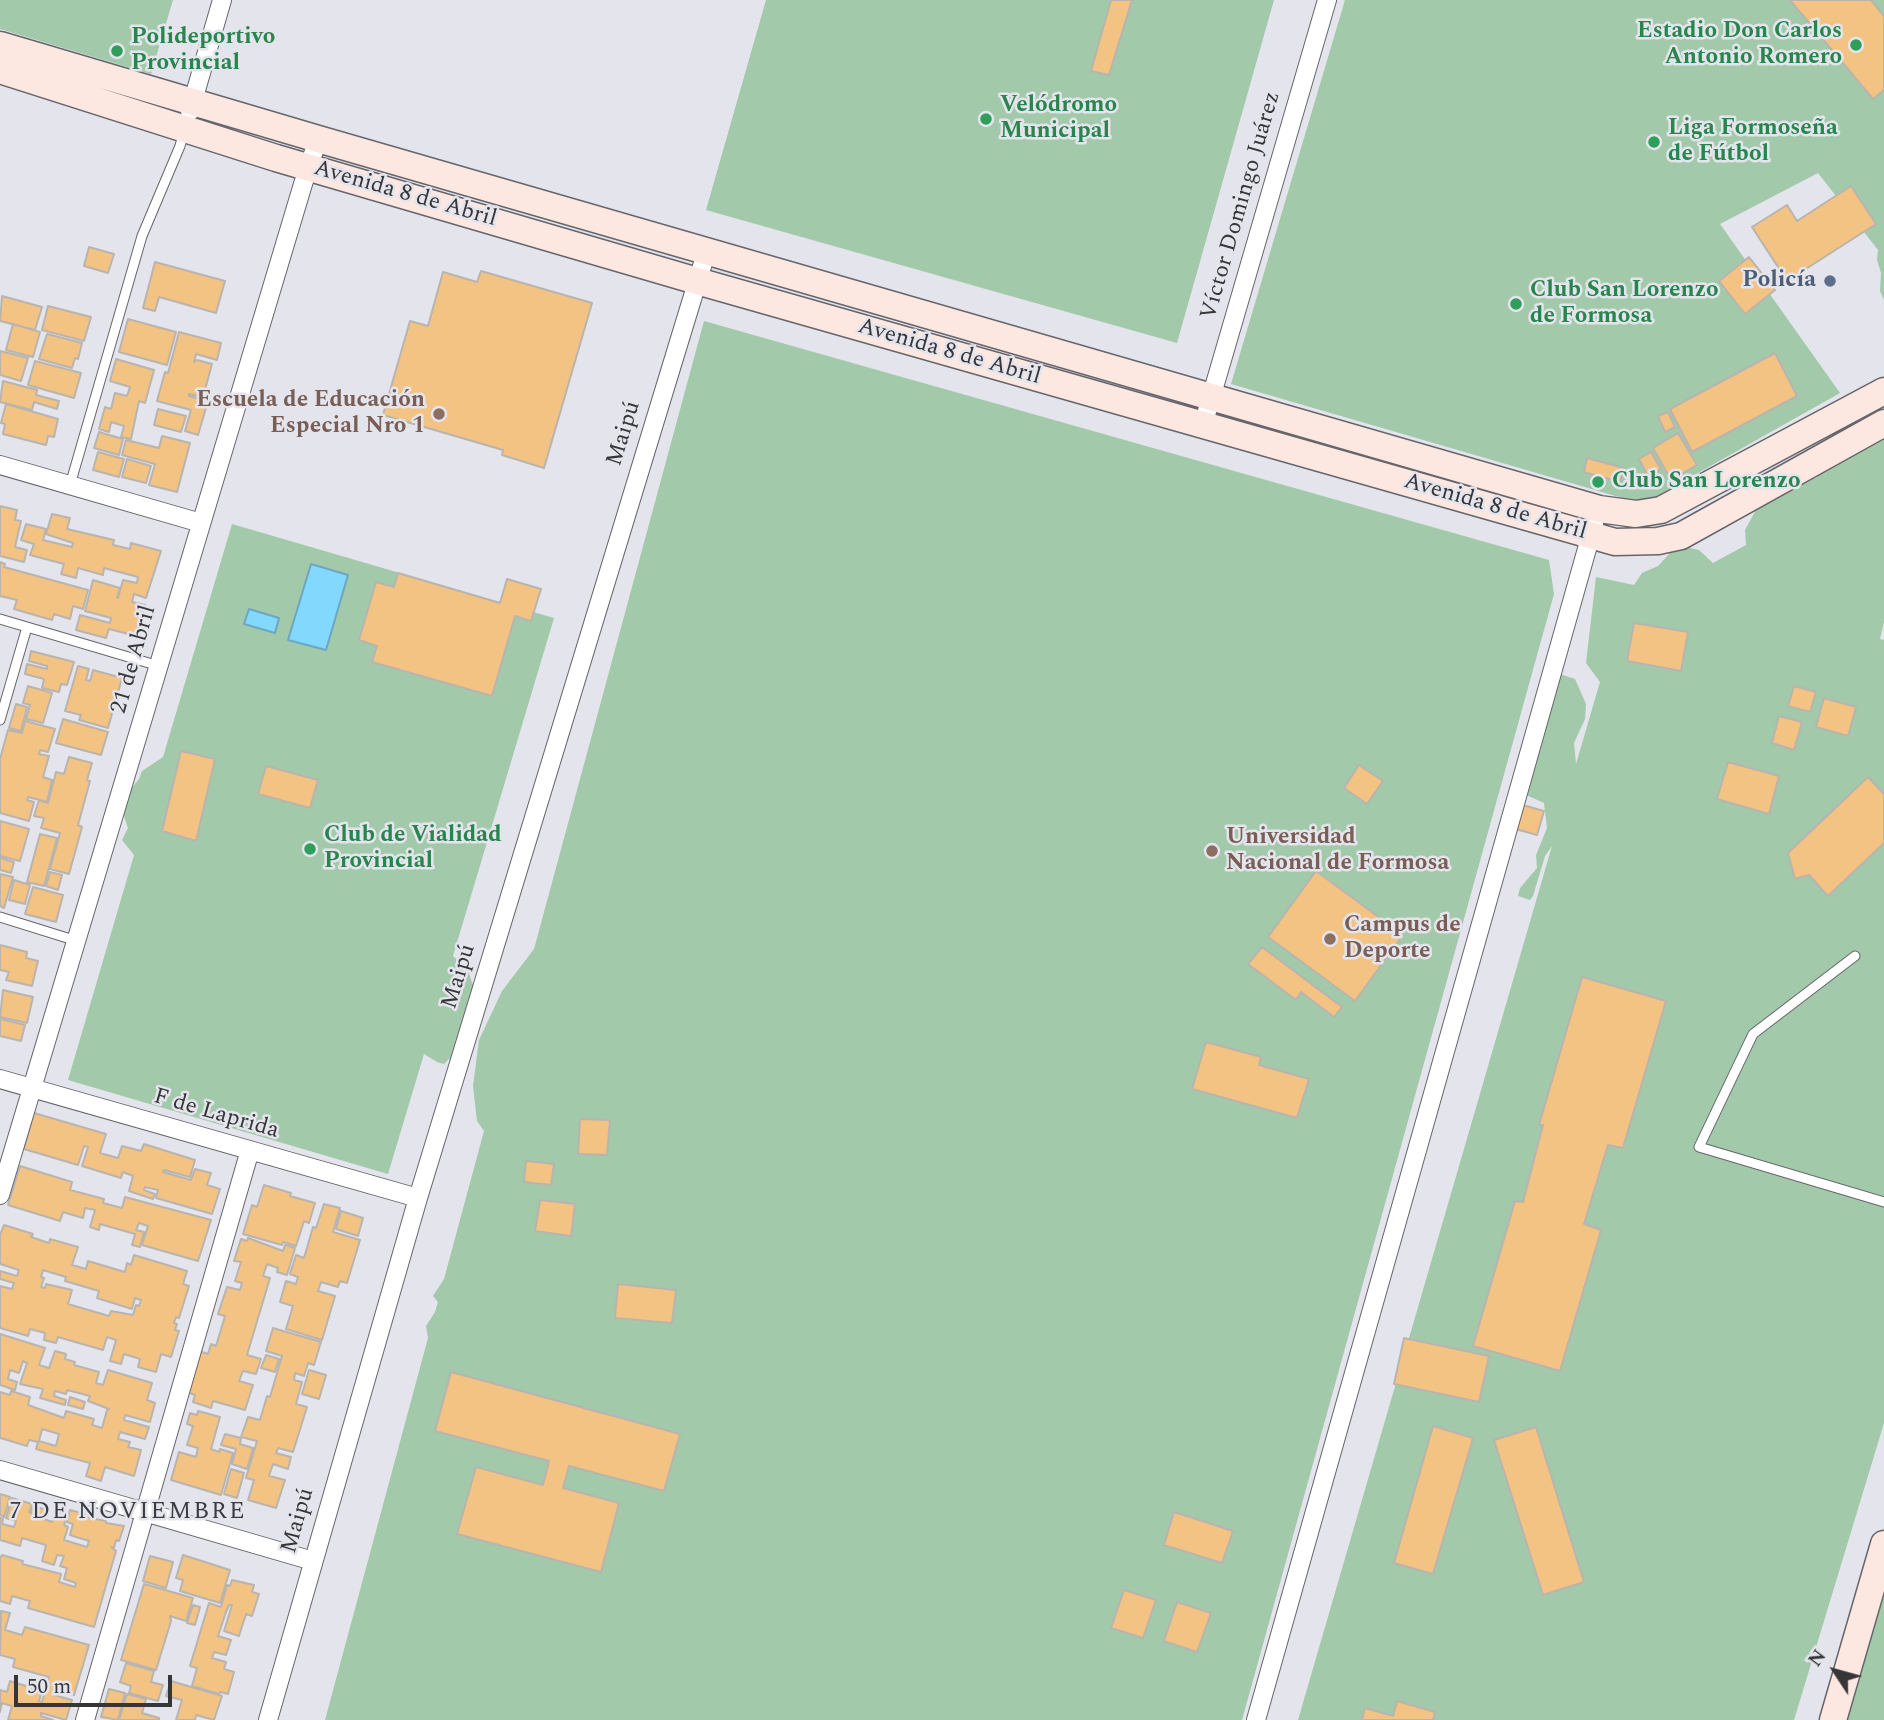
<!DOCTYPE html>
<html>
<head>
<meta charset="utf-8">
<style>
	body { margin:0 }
	#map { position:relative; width:1884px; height:1720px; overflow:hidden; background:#e4e4ec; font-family:Spectral,serif }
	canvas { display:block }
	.north { position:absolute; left:1800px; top:1636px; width:70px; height:70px; -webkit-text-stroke:5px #e4e4ec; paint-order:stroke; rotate:306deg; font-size:19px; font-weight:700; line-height:28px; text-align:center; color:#363639 }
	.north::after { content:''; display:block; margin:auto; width:24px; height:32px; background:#363639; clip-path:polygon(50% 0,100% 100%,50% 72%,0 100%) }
	.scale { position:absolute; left:14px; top:1675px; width:158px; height:32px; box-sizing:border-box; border:4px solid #363639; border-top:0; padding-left:9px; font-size:21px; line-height:24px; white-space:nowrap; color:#363639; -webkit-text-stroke:5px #e4e4ec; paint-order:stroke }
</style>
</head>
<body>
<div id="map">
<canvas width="1884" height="1720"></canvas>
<div class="north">N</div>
<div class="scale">50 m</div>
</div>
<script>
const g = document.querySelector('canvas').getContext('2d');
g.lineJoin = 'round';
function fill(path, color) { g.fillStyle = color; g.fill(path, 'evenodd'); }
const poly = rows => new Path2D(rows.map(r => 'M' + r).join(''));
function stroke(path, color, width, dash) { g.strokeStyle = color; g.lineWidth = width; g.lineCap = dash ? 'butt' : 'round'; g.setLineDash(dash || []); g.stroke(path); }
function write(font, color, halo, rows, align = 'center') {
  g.font = font + ' Spectral,serif'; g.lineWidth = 5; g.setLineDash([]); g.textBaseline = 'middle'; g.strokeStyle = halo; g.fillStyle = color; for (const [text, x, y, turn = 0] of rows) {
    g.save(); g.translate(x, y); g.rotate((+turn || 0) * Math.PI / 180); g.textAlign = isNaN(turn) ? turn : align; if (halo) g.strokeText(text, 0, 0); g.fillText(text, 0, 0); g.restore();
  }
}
const green = poly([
	[0,0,173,0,151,74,0,29],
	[766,0,1274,0,1177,343,706,210],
	[1345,0,1884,0,1884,300,1880,291,1881,273,1877,260,1878,250,1818,173,1720,224,1840,393,1643,504,1231,384],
	[704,321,1549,560,1554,594,1242,1720,325,1720,428,1338,426,1326,435,1312,438,1302,433,1296,444,1279,484,1131,477,1121,473,1086,479,1040,502,991,534,949],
	[1884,437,1884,622,1880,639,1884,640,1884,1423,1794,1720,1298,1720,1552,846,1545,856,1533,896,1530,900,1518,896,1520,888,1537,868,1536,855,1547,828,1544,803,1524,794,1559,676,1563,675,1575,679,1586,704,1585,719,1574,743,1576,764,1600,682,1586,663,1596,577,1634,585,1642,573,1658,566,1670,553,1690,548,1699,550,1713,563,1746,545,1745,530,1757,508,1794,481,1816,478,1824,468],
	[232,524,554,618,453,956,468,970,472,983,486,997,465,1025,451,1057,444,1064,437,1062,424,1054,388,1174,68,1080,134,855,122,840,128,828,122,810,125,796,139,779,142,771,163,757],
	[1884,1578,1884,1720,1843,1720]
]);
const water = poly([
	[311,564,348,575,326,650,288,640,311,564],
	[249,609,279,618,275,633,244,624,249,609]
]);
const building = poly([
	[1111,0,1132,0,1109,75,1091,71,1111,0],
	[1790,0,1871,0,1884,16,1884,90,1873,99,1790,0],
	[1851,186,1876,224,1787,281,1752,227,1787,205,1797,221,1851,186],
	[89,247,114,254,108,273,84,266,89,247],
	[1749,257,1775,290,1745,314,1719,281,1749,257],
	[155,262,225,281,216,313,159,297,155,311,143,308,155,262],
	[481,271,592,303,544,468,502,455,503,450,383,415,410,321,428,326,443,272,477,282,481,271],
	[2,296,42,307,35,330,0,321,2,296],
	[48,306,91,317,84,341,42,330,48,306],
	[128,319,176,332,167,365,119,352,128,319],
	[13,324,40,332,33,357,6,350,13,324],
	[179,332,221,343,217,360,196,354,194,362,197,360,212,364,203,397,189,394,189,396,208,401,198,435,185,431,191,410,157,401,165,372,168,373,179,332],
	[47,334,82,343,78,359,75,358,72,368,39,359,47,334],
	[0,351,28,358,21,381,0,375,0,351],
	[1775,353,1797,396,1692,452,1670,409,1775,353],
	[116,359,154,370,145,403,139,401,131,439,121,437,124,426,111,422,109,432,99,429,105,407,111,409,115,393,127,396,130,387,110,381,116,359],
	[35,361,81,373,74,398,28,385,35,361],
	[3,381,37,390,36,395,59,401,57,409,34,402,32,410,0,402,3,381],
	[6,404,58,419,54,437,48,436,46,445,3,434,5,424,1,423,6,404],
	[158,409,186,416,181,432,154,425,158,409],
	[1668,412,1675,427,1665,432,1658,416,1668,412],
	[99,432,123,439,119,455,94,448,99,432],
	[1678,433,1697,465,1671,480,1653,448,1678,433],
	[162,436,190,443,177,492,149,485,155,464,122,455,126,440,159,448,162,436],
	[98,452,124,459,119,477,93,470,98,452],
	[1651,452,1661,469,1648,476,1639,459,1651,452],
	[1587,458,1624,468,1620,482,1584,472,1587,458],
	[127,459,151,466,146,483,122,477,127,459],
	[0,506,17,510,15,520,21,521,15,547,27,550,24,562,0,556,0,506],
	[52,514,70,518,67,529,114,540,113,545,130,549,131,543,161,551,146,598,134,594,132,602,145,605,136,636,109,629,106,638,76,630,80,615,110,623,111,618,85,611,93,580,120,588,117,598,118,598,123,580,137,583,138,577,104,568,103,575,78,568,76,578,61,574,64,564,30,555,34,544,21,540,26,524,46,529,43,540,72,547,73,543,46,534,52,514],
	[0,562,5,564,4,567,88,590,83,609,73,606,70,619,54,614,52,620,14,609,17,600,0,596,0,562],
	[398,573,500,603,507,579,541,589,531,621,515,616,492,696,372,662,377,646,359,640,376,582,394,587,398,573],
	[1634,623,1688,632,1681,671,1627,661,1634,623],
	[31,651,74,662,67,685,61,684,59,692,42,688,44,679,25,674,27,664,47,669,47,666,29,661,31,651],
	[78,666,89,669,86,680,90,681,93,670,122,678,108,728,79,720,81,715,65,711,78,666],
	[28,686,52,693,43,723,26,719,30,705,23,703,28,686],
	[1794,686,1816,692,1810,712,1788,706,1794,686],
	[1824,698,1856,707,1848,736,1816,727,1824,698],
	[16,704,27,707,21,731,9,728,16,704],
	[1779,716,1802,722,1794,750,1772,743,1779,716],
	[63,719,108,732,101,755,56,743,63,719],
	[25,721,55,729,48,752,40,750,39,754,49,756,43,777,52,780,47,802,28,797,27,800,34,802,29,821,0,813,0,759,8,730,22,733,25,721],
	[181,751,215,759,196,841,162,831,181,751],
	[69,757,92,763,87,780,90,781,78,825,82,827,69,874,50,869,60,833,41,828,44,818,34,816,39,800,48,803,56,772,64,774,69,757],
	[1728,762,1779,776,1769,814,1717,799,1728,762],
	[1359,765,1383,781,1367,804,1344,788,1359,765],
	[266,766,318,780,310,808,258,794,266,766],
	[1868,777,1884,794,1884,843,1828,896,1809,875,1795,879,1788,853,1868,777],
	[1519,804,1544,811,1537,835,1512,828,1519,804],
	[0,821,29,829,20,861,0,856,0,821],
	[40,834,57,838,44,886,27,882,40,834],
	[0,858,14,862,11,873,0,870,0,858],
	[1316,871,1403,935,1355,1001,1268,937,1316,871],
	[50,872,62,875,58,890,46,886,50,872],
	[0,874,13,877,4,908,0,906,0,874],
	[14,880,30,885,25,904,9,900,14,880],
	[33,887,63,895,56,922,25,914,33,887],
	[0,945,27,952,26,958,38,961,32,986,6,980,9,972,0,970,0,945],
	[1262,947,1342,1007,1334,1017,1301,992,1296,1000,1248,964,1262,947],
	[1582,977,1666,1001,1623,1148,1608,1145,1584,1224,1601,1230,1560,1371,1473,1346,1515,1201,1523,1202,1543,1125,1539,1125,1582,977],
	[3,990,33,997,27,1023,0,1017,3,990],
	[0,1019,25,1025,21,1041,0,1036,0,1019],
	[1206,1042,1261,1057,1259,1065,1309,1079,1297,1118,1192,1089,1206,1042],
	[34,1113,106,1134,100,1153,118,1158,122,1146,141,1151,144,1144,195,1160,190,1177,164,1170,163,1172,191,1180,195,1169,211,1173,207,1185,220,1189,212,1214,156,1198,158,1190,145,1187,144,1190,155,1194,153,1199,129,1191,133,1176,123,1172,121,1178,82,1166,88,1147,84,1146,78,1165,24,1149,34,1113],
	[580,1119,610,1120,607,1155,578,1154,580,1119],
	[526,1161,554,1164,551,1185,524,1182,526,1161],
	[20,1166,72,1182,70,1190,104,1199,103,1203,122,1208,125,1197,211,1220,198,1261,142,1245,148,1226,139,1223,136,1230,144,1232,140,1247,132,1245,135,1234,100,1224,99,1230,90,1227,95,1210,85,1208,83,1218,63,1212,60,1221,8,1205,20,1166],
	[264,1185,291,1193,290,1196,315,1203,309,1223,304,1221,296,1246,283,1242,282,1245,243,1234,252,1205,257,1207,264,1185],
	[540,1200,575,1204,571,1236,535,1231,540,1200],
	[324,1204,340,1208,333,1232,360,1240,347,1283,340,1281,338,1287,321,1282,318,1291,335,1296,322,1340,286,1329,293,1306,280,1302,286,1281,296,1284,298,1277,290,1274,296,1255,304,1258,313,1227,316,1228,324,1204],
	[341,1211,363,1218,358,1236,336,1229,341,1211],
	[4,1225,33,1234,31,1237,49,1243,50,1239,78,1247,72,1265,86,1269,88,1261,125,1272,127,1263,131,1265,134,1255,187,1271,183,1284,189,1286,179,1318,176,1317,174,1323,177,1324,175,1330,179,1331,171,1357,161,1354,156,1372,138,1367,140,1359,124,1354,121,1364,110,1361,116,1340,107,1337,103,1350,58,1337,56,1343,44,1340,45,1333,30,1329,28,1336,0,1328,0,1286,12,1289,14,1283,0,1279,0,1271,17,1276,19,1270,0,1264,0,1235,4,1225],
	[43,1270,66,1277,65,1281,99,1291,97,1298,132,1309,135,1298,141,1300,139,1306,136,1305,133,1315,111,1311,109,1316,68,1304,72,1290,46,1284,45,1288,41,1287,44,1278,41,1277,43,1270],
	[248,1238,283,1251,285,1245,295,1248,287,1275,277,1272,278,1268,267,1264,263,1276,270,1278,247,1355,261,1359,256,1374,243,1371,239,1381,253,1385,245,1410,213,1401,211,1408,193,1402,195,1395,187,1392,199,1351,208,1354,211,1344,216,1346,225,1316,218,1314,227,1287,240,1290,242,1283,235,1281,241,1262,234,1261,241,1239,247,1241,248,1238],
	[618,1284,676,1290,672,1323,615,1318,618,1284],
	[273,1328,321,1342,314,1365,308,1363,304,1376,295,1373,294,1380,302,1382,296,1404,307,1407,293,1452,278,1448,276,1453,291,1457,288,1469,273,1464,269,1476,285,1480,276,1508,248,1500,254,1480,246,1478,257,1441,241,1437,248,1417,260,1420,267,1396,270,1397,282,1356,266,1351,273,1328],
	[0,1334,45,1348,39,1365,49,1368,55,1351,66,1354,65,1359,75,1362,74,1365,99,1372,96,1383,103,1385,108,1370,152,1383,147,1400,155,1403,150,1422,125,1415,124,1420,149,1427,145,1439,120,1432,118,1439,130,1442,128,1447,141,1450,134,1476,105,1467,101,1481,86,1476,90,1463,36,1449,38,1442,29,1440,27,1446,0,1438,0,1392,10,1395,11,1391,30,1397,28,1405,64,1418,66,1411,94,1419,92,1425,102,1428,107,1410,109,1409,88,1401,90,1396,67,1390,66,1394,55,1391,54,1396,66,1400,65,1405,40,1398,43,1389,20,1384,27,1363,23,1361,19,1373,10,1370,8,1379,17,1382,15,1390,0,1385,0,1334],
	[42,1429,59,1434,56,1446,39,1441,42,1429],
	[1404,1338,1489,1356,1479,1402,1394,1384,1404,1338],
	[266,1355,279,1359,275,1372,261,1368,266,1355],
	[309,1370,326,1375,319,1399,302,1394,309,1370],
	[451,1372,680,1434,664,1491,569,1466,563,1488,619,1503,601,1572,457,1534,476,1467,543,1485,549,1461,435,1431,451,1372],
	[70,1397,85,1402,83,1409,68,1405,70,1397],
	[198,1411,220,1417,211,1449,219,1452,220,1449,233,1453,221,1495,171,1480,179,1452,196,1457,198,1448,187,1445,193,1426,187,1424,190,1413,197,1415,198,1411],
	[1433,1426,1473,1438,1433,1574,1394,1563,1433,1426],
	[1536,1427,1584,1582,1543,1595,1494,1440,1536,1427],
	[225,1434,241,1438,240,1444,253,1448,247,1469,232,1464,236,1449,221,1445,225,1434],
	[231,1469,244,1473,237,1498,224,1494,231,1469],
	[0,1494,10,1497,4,1517,0,1515,0,1494],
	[12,1498,32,1504,29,1512,31,1513,33,1506,47,1510,44,1519,52,1522,56,1511,67,1514,64,1525,68,1527,64,1540,87,1547,89,1541,70,1535,73,1524,67,1522,70,1510,85,1514,85,1517,106,1521,106,1523,124,1526,119,1541,116,1540,114,1548,111,1547,116,1551,94,1627,28,1608,30,1601,12,1596,10,1604,0,1601,0,1558,2,1555,23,1561,22,1564,61,1574,59,1582,75,1587,76,1583,64,1579,67,1568,60,1566,64,1556,57,1555,54,1565,42,1561,46,1545,22,1538,20,1546,0,1540,0,1518,3,1519,2,1524,14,1527,16,1521,6,1518,12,1498],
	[1174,1512,1233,1531,1222,1563,1164,1545,1174,1512],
	[183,1555,230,1570,220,1603,180,1591,183,1580,176,1578,183,1555],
	[150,1556,173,1562,166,1588,143,1581,150,1556],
	[232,1580,254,1585,252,1592,259,1594,252,1616,246,1614,239,1636,224,1631,232,1605,229,1605,226,1612,218,1636,231,1640,226,1655,214,1652,212,1658,226,1662,224,1669,234,1672,228,1694,220,1692,219,1694,192,1686,197,1668,190,1666,209,1603,221,1607,227,1585,230,1586,232,1580],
	[144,1584,193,1598,186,1621,170,1616,171,1621,156,1670,121,1660,144,1584],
	[1124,1590,1156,1600,1143,1638,1111,1628,1124,1590],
	[1177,1602,1211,1613,1197,1652,1164,1641,1177,1602],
	[193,1605,200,1607,195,1625,187,1623,193,1605],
	[1,1611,10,1613,5,1630,22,1635,25,1627,89,1645,74,1695,55,1690,54,1695,72,1700,66,1720,41,1713,41,1716,53,1720,8,1720,12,1706,5,1704,2,1703,0,1712,0,1690,7,1692,10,1681,42,1691,39,1701,42,1702,49,1677,13,1667,15,1659,0,1655,1,1611],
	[126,1663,154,1671,151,1682,163,1685,158,1701,129,1693,131,1686,120,1682,126,1663],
	[171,1681,222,1696,214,1720,196,1715,195,1720,176,1720,182,1700,166,1696,171,1681],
	[109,1689,125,1693,118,1720,101,1717,109,1689],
	[127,1694,146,1699,142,1713,159,1718,159,1720,119,1720,127,1694],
	[1397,1701,1435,1712,1433,1720,1362,1720,1365,1708,1393,1716,1397,1701]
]);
const lane = poly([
	[70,485,142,236,180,146,184,131],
	[0,619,159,666],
	[0,720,27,627],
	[0,917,77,941],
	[1855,956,1753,1034,1699,1147,1884,1202]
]);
const street = poly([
	[190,111,222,0],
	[1203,425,1327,0],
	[0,465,201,523],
	[0,1079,418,1198],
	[0,1195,303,184,318,139],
	[0,1470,313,1561],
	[85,1720,250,1150],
	[268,1720,418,1198,707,250],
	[1256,1720,1594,524]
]);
const secondary = poly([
	[0,45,318,139,1599,509,1636,514,1661,510,1884,391],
	[0,70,276,158,697,281,1615,542,1658,541,1681,536,1884,423],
	[1833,1720,1884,1544]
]);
const markers = [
	[1856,45,7,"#2e9e5b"],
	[117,51,7,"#2e9e5b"],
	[986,119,7,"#2e9e5b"],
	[1654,142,7,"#2e9e5b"],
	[1830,281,7,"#5c6f8a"],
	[1516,304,7,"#2e9e5b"],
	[439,414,7,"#8d6e63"],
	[1598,482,7,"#2e9e5b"],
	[310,849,7,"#2e9e5b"],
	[1212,851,7,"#8d6e63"],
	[1330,939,7,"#8d6e63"]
];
const leisureNames = [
	["Estadio Don Carlos",1842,32,"right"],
	["Antonio Romero",1842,58,"right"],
	["Polideportivo",131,38],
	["Provincial",131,64],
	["Velódromo",1000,106],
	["Municipal",1000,132],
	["Liga Formoseña",1668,129],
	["de Fútbol",1668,155],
	["Club San Lorenzo",1530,291],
	["de Formosa",1530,317],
	["Club San Lorenzo",1612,482],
	["Club de Vialidad",324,836],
	["Provincial",324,862]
];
const streetNames = [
	["Avenida 8 de Abril",405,195,16],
	["Víctor Domingo Juárez",1242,206,-74],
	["Avenida 8 de Abril",949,353,16],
	["Maipú",625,434,-73],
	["Avenida 8 de Abril",1495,508,16],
	["21 de Abril",135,660,-74],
	["Maipú",460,977,-73],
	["F de Laprida",216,1115,16],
	["Maipú",299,1521,-74]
];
const serviceNames = [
	["Policía",1816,281]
];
const educationNames = [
	["Escuela de Educación",425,401,"right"],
	["Especial Nro 1",425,427,"right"],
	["Universidad",1226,838],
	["Nacional de Formosa",1226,864],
	["Campus de",1344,926],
	["Deporte",1344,952]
];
const neighbourhoodNames = [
	["7 DE NOVIEMBRE",128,1513]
];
fill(green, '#a2c9aa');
fill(water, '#83d8fd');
stroke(water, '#6ca7c2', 2);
fill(building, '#f3c383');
stroke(building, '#b9b4ae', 2);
stroke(lane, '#65656b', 11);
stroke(street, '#65656b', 20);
stroke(secondary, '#65656b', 29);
stroke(lane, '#fff', 9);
stroke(street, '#fff', 18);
stroke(secondary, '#fde7e1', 26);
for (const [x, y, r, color] of markers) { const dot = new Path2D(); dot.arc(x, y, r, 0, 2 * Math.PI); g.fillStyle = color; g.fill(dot); stroke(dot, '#e4e4ec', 2.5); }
write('bold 23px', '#27864d', '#e4e4ec', leisureNames, 'left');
write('23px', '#363639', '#e4e4ec', streetNames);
write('bold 23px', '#4e5e75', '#e4e4ec', serviceNames, 'right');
write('bold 23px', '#785e54', '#e4e4ec', educationNames, 'left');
g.letterSpacing = '2px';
write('24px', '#3b3b41', '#e4e4ec', neighbourhoodNames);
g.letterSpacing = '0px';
</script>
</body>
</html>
